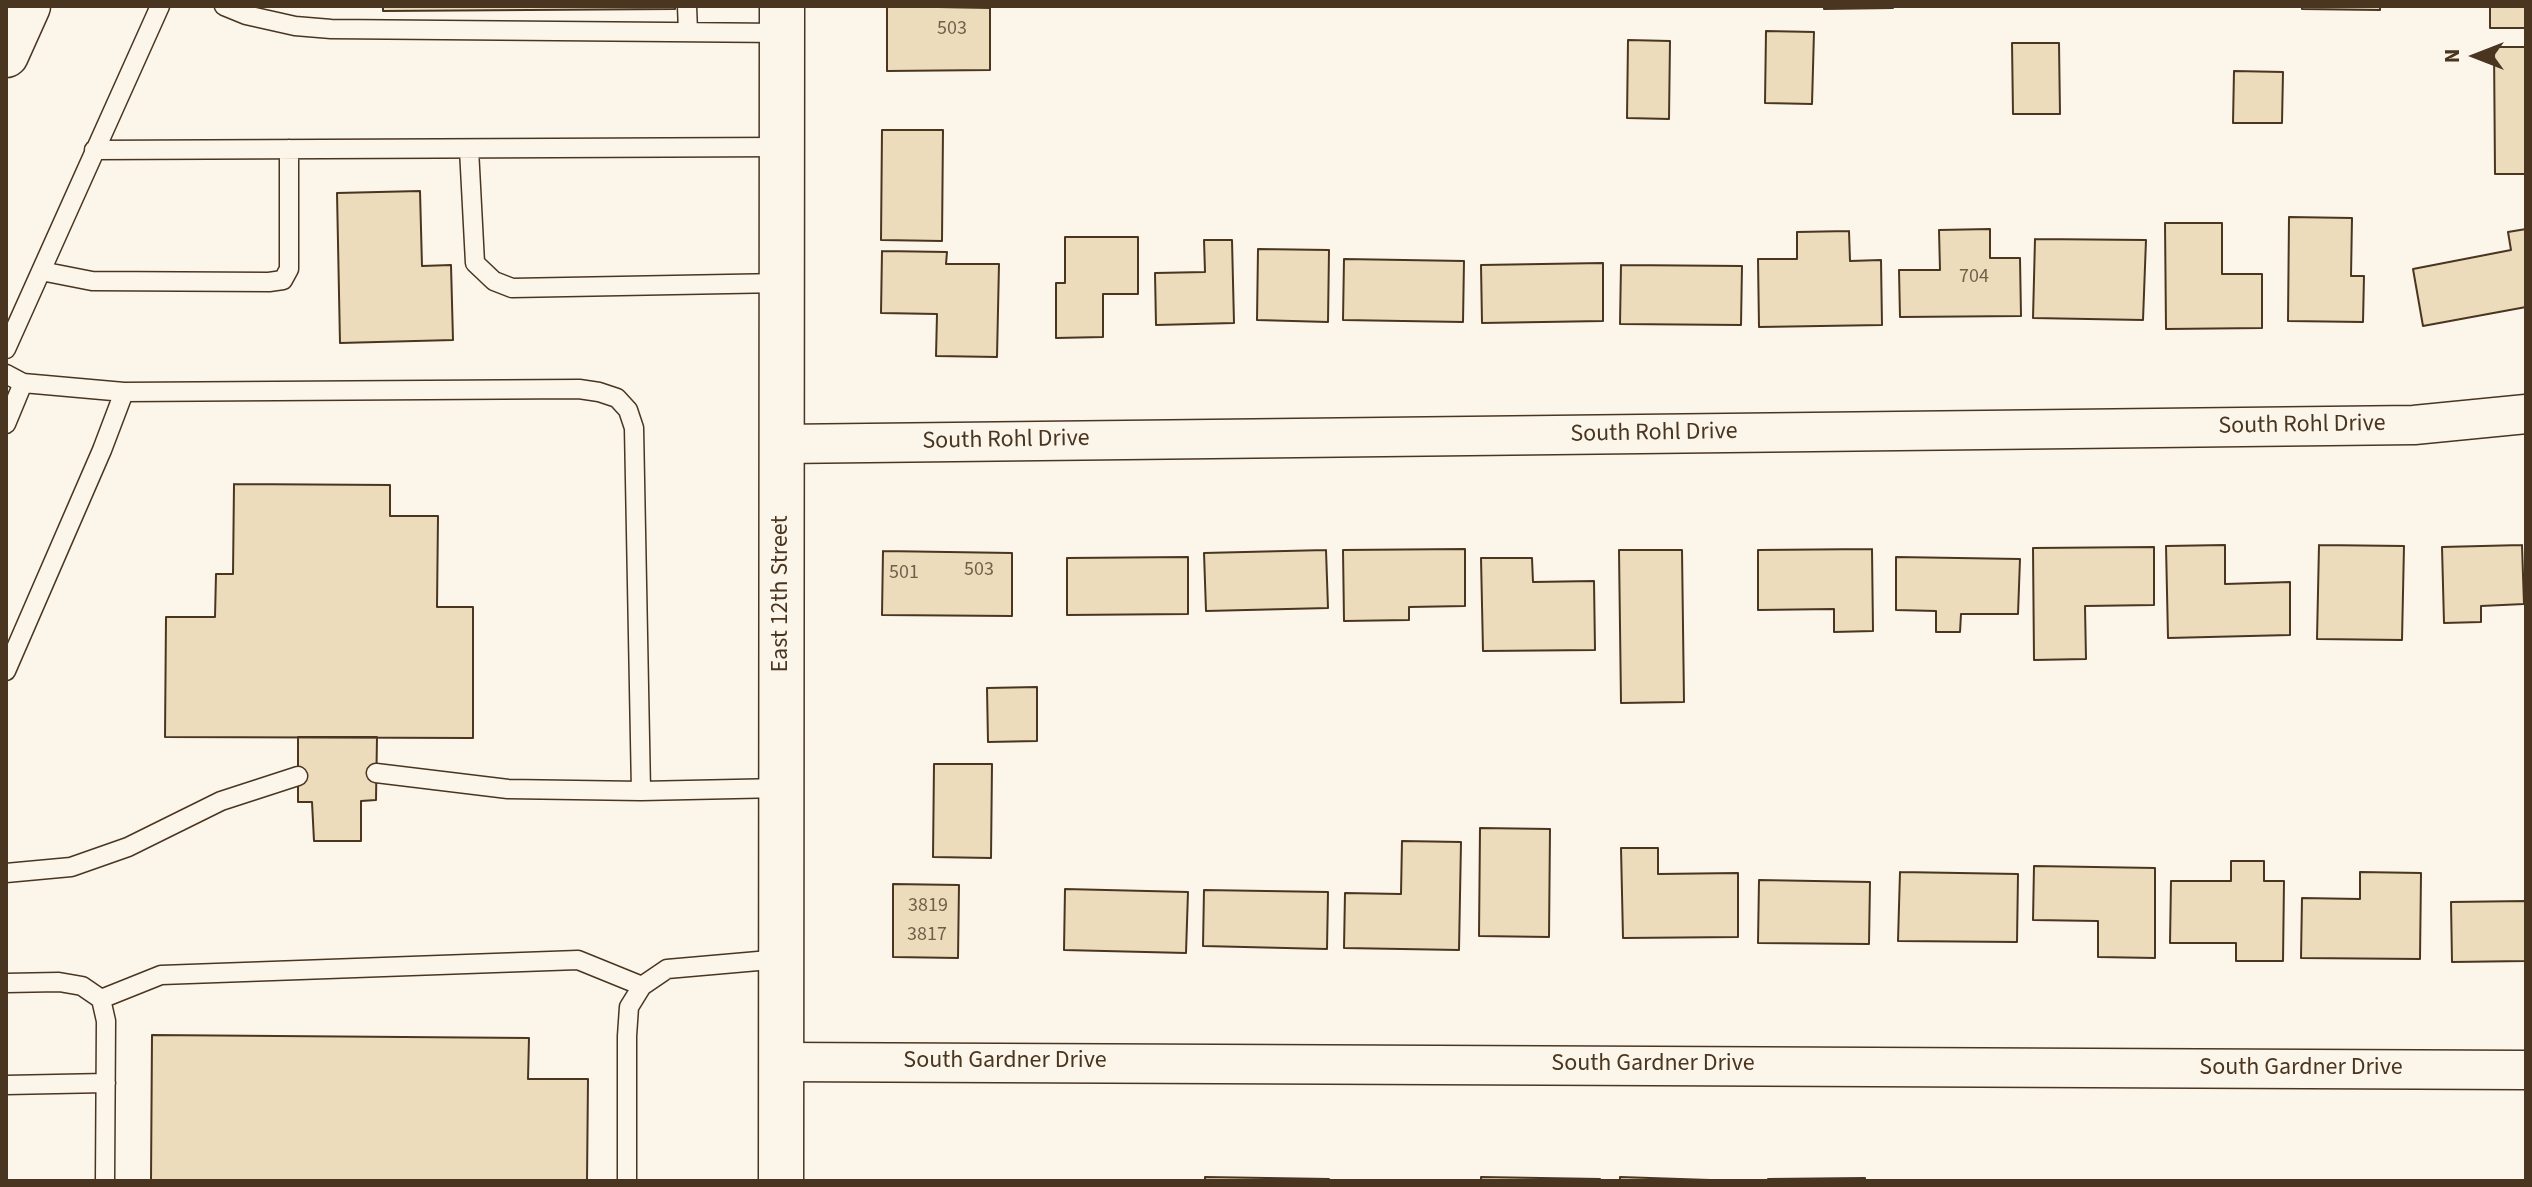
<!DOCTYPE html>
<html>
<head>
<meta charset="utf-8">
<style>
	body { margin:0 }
	#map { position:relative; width:2532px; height:1187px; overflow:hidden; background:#fbf6e9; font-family:"Source Sans 3",sans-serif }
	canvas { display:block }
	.frame { position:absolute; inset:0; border:8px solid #4a3520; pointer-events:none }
	.north { position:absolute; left:2436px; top:16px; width:80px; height:80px; -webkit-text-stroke:6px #fbf6e9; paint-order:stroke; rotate:270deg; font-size:22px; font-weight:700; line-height:32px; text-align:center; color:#4a3520 }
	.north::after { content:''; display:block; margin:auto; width:28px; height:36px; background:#4a3520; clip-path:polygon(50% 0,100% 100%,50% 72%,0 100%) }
</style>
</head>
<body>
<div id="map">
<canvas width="2532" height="1187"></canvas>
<div class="frame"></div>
<div class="north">N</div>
</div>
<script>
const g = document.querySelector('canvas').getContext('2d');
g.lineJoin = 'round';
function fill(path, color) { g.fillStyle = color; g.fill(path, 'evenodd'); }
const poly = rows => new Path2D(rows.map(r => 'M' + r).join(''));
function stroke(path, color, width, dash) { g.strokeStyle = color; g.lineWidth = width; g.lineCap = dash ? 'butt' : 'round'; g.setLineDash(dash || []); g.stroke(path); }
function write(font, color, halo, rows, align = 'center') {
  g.font = font + ' "Source Sans 3",sans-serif'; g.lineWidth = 6; g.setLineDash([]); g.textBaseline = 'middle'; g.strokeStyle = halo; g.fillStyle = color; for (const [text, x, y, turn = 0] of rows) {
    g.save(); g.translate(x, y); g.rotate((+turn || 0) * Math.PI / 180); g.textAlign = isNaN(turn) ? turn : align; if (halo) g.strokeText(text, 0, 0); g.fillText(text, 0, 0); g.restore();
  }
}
const building = poly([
	[383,6,675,6,675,9,383,11,383,6],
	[887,6,990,8,990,70,887,71,887,6],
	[1824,6,1893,6,1893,8,1824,9,1824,6],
	[2302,6,2380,6,2380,10,2302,9,2302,6],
	[2490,6,2526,6,2526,28,2490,28,2490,6],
	[1766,31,1814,32,1812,104,1765,103,1766,31],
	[1628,40,1670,41,1669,119,1627,118,1628,40],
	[2012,43,2059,43,2060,114,2013,114,2012,43],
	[2494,47,2526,47,2526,174,2495,174,2494,47],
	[2234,71,2283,72,2282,123,2233,123,2234,71],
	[882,130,943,130,942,241,881,240,882,130],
	[420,191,422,266,451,265,453,340,340,343,337,193,420,191],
	[2289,217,2352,218,2351,276,2364,276,2363,322,2288,321,2289,217],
	[2165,223,2222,223,2222,274,2262,274,2262,328,2166,329,2165,223],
	[1990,229,1990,258,2020,258,2021,316,1900,317,1899,270,1940,270,1939,230,1990,229],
	[2526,229,2526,307,2423,326,2413,269,2511,250,2508,232,2526,229],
	[1849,231,1850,261,1881,260,1882,325,1759,327,1758,259,1797,259,1797,232,1849,231],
	[1065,237,1138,237,1138,294,1103,294,1103,337,1056,338,1056,283,1065,283,1065,237],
	[2035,239,2146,240,2143,320,2033,318,2035,239],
	[1204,240,1232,240,1234,323,1156,325,1155,273,1205,272,1204,240],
	[1258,249,1329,250,1328,322,1257,320,1258,249],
	[882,251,947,252,946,264,999,264,997,357,936,356,937,314,881,313,882,251],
	[1344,259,1464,261,1463,322,1343,320,1344,259],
	[1603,263,1603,321,1482,323,1481,265,1603,263],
	[1621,265,1742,266,1741,325,1620,324,1621,265],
	[234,484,390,485,390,516,438,516,437,607,473,607,473,738,165,737,166,617,215,617,216,574,233,574,234,484],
	[2225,545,2225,584,2290,582,2290,635,2168,638,2166,546,2225,545],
	[2319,545,2404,546,2402,640,2317,639,2319,545],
	[2522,545,2524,604,2481,606,2481,622,2444,623,2442,547,2522,545],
	[2154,547,2154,605,2085,606,2086,659,2034,660,2033,548,2154,547],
	[1465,549,1465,606,1409,607,1409,620,1344,621,1343,550,1465,549],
	[1872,549,1873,631,1834,632,1834,609,1758,610,1758,550,1872,549],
	[1326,550,1328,608,1206,611,1204,553,1326,550],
	[1619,550,1682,550,1684,702,1621,703,1619,550],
	[883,551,1012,553,1012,616,882,615,883,551],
	[1188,557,1188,614,1067,615,1067,558,1188,557],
	[1896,557,2020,559,2018,614,1961,614,1960,632,1936,632,1936,611,1896,610,1896,557],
	[1481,558,1532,558,1533,582,1594,581,1595,650,1483,651,1481,558],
	[1037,687,1037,741,988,742,987,688,1037,687],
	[298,737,377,737,376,800,361,801,361,841,314,841,312,802,298,802,298,737],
	[934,764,992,764,991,858,933,857,934,764],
	[1480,828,1550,829,1549,937,1479,936,1480,828],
	[1402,841,1461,842,1459,950,1344,948,1345,893,1401,894,1402,841],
	[1621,848,1658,848,1658,874,1738,873,1738,937,1623,938,1621,848],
	[2231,861,2264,861,2264,881,2284,881,2283,961,2236,961,2236,943,2170,943,2171,881,2231,881,2231,861],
	[2034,866,2155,868,2155,958,2098,957,2098,921,2033,920,2034,866],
	[1900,872,2018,874,2017,942,1898,941,1900,872],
	[2360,872,2421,873,2420,959,2301,958,2302,898,2360,899,2360,872],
	[1759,880,1870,882,1869,944,1758,943,1759,880],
	[893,884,959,885,958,958,893,957,893,884],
	[1065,889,1188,892,1186,953,1064,950,1065,889],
	[1204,890,1328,892,1327,949,1203,946,1204,890],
	[2526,901,2526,961,2452,962,2451,902,2526,901],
	[152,1035,529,1038,528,1079,588,1079,587,1181,151,1181,152,1035],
	[1205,1177,1329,1179,1329,1181,1205,1181,1205,1177],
	[1481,1177,1600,1179,1600,1181,1481,1181,1481,1177],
	[1620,1177,1740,1181,1620,1181,1620,1177],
	[1865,1178,1865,1181,1768,1181,1768,1179,1865,1178]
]);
const service = poly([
	[224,6,246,15,295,26,331,29,782,33],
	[687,6,688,32],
	[469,149,475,263,494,281,512,288,782,283],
	[94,150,782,147],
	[41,271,92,281,269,282,283,280,289,269,289,149],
	[6,349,160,6],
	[6,374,23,383,124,392,579,389,599,392,617,398,628,410,634,428,641,791,782,788],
	[6,424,23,383],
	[6,671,102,450,124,392],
	[376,773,508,789,641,791],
	[6,873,71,867,128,847,221,801,298,776],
	[6,983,59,982,82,986,101,999,106,1021,105,1181],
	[101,999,161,975,578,960,642,986],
	[6,1085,106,1083],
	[627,1181,627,1036,629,1007,642,986,667,969,781,959]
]);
const minor = poly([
	[782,444,2414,425,2526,414],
	[780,1062,2526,1070]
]);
const tertiary = poly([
	[781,1181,782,6]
]);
const primary = poly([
	[6,55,28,6]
]);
const numberNames = [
	["503",952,30],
	["704",1974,278],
	["503",979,571],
	["501",904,574],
	["3819",928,907],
	["3817",927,936]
];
const streetNames = [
	["South Rohl Drive",2302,426,-1],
	["South Rohl Drive",1654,434,-1],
	["South Rohl Drive",1006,441,-1],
	["East 12th Street",782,594,-90],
	["South Gardner Drive",1005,1062],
	["South Gardner Drive",1653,1065],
	["South Gardner Drive",2301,1069]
];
fill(building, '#ecdcbc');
stroke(building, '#4a3520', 2);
stroke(service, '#4a3520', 21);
stroke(minor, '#4a3520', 41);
stroke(tertiary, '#4a3520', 47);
stroke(primary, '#4a3520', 47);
stroke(service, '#fbf6e9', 18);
stroke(minor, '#fbf6e9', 38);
stroke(tertiary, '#fbf6e9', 44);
stroke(primary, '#fbf6e9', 44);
write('20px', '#725f47', null, numberNames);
write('24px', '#4a3520', '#fbf6e9', streetNames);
</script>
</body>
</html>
